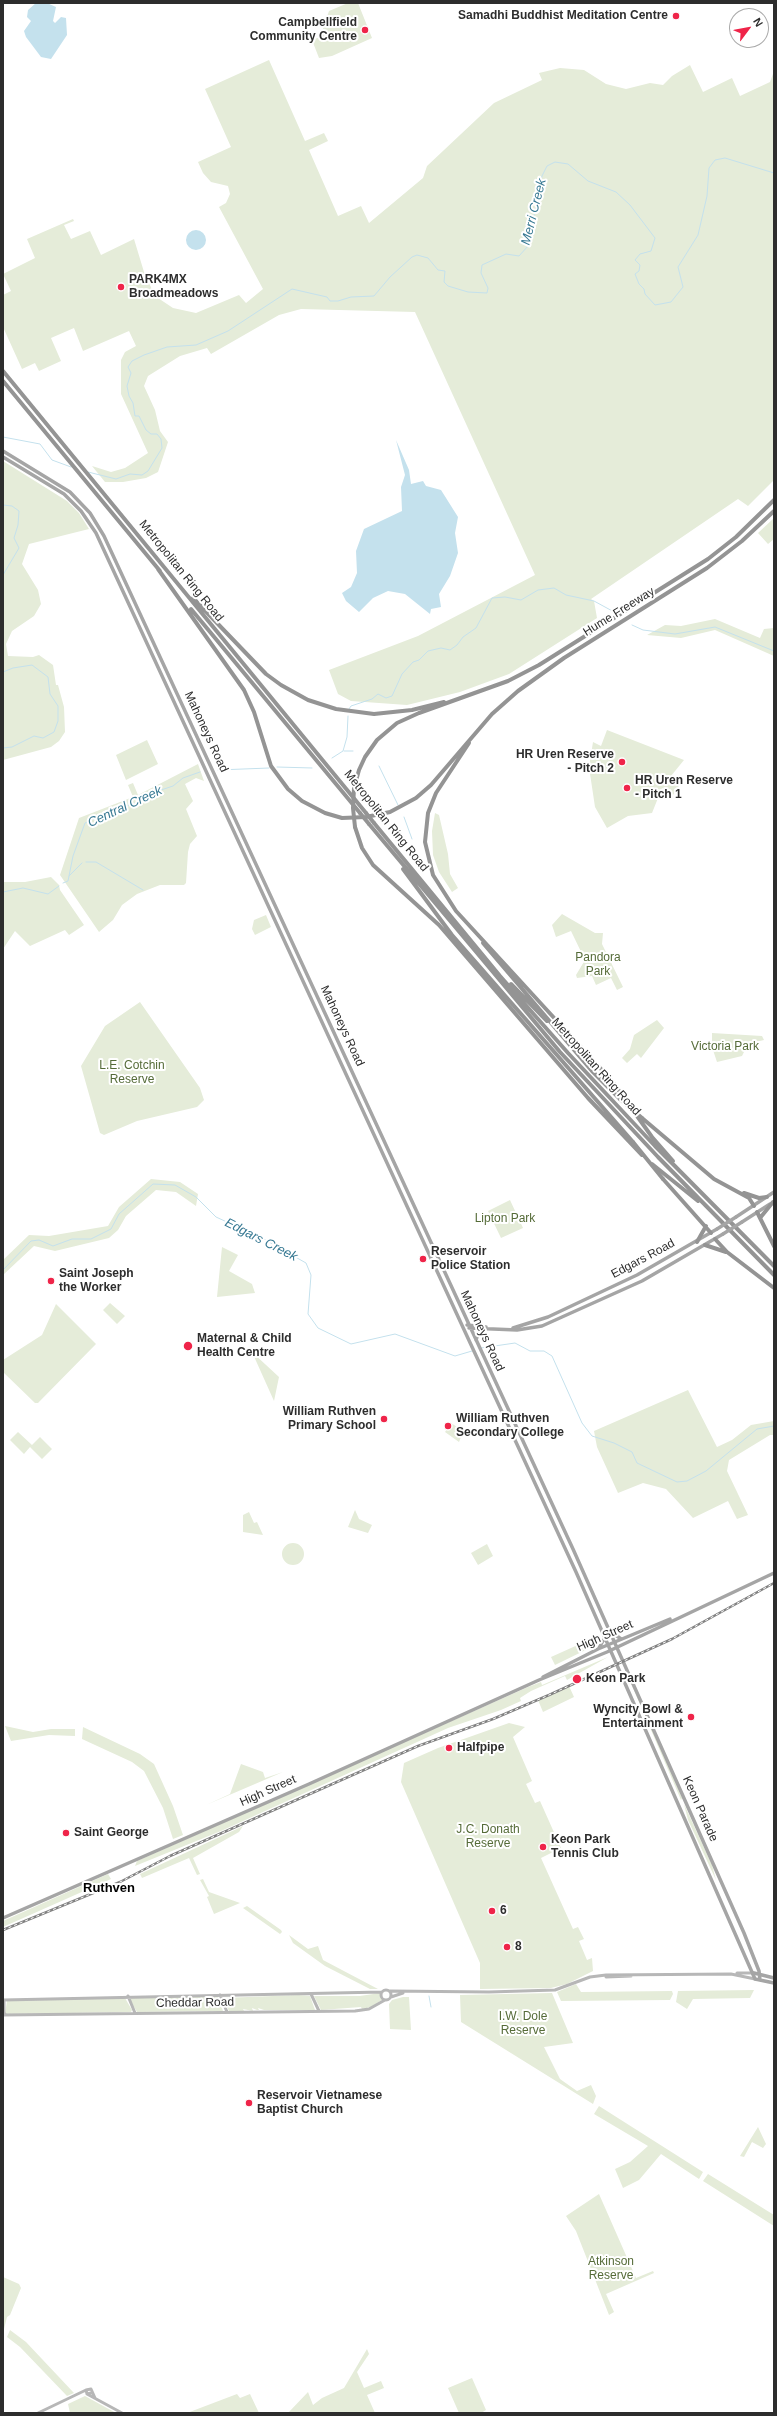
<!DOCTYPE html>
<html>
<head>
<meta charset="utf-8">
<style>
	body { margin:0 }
	#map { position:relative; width:777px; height:2416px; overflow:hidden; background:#fff; font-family:Arial,sans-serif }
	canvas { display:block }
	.frame { position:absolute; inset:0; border:4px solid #2d2d2d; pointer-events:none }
	.north { position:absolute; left:729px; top:8px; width:40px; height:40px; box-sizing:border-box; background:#fff; border:1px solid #ababab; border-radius:50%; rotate:58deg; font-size:11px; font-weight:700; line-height:16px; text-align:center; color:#2d2d2d }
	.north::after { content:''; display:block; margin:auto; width:14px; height:18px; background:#ef2449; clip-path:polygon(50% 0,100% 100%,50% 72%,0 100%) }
</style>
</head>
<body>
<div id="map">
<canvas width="777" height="2416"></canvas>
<div class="frame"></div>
<div class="north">N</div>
</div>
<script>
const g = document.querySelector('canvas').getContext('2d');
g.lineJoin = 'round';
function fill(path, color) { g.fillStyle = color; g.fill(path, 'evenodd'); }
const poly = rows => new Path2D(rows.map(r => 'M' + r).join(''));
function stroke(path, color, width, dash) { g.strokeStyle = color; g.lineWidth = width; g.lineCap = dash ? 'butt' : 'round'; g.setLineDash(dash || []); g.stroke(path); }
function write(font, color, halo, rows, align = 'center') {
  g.font = font + ' Arial,sans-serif'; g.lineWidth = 4; g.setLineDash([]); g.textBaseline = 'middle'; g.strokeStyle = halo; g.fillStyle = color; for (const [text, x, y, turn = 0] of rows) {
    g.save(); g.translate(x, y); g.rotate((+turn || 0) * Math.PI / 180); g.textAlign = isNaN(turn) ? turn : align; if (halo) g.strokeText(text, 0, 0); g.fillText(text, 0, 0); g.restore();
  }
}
const green = poly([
	[348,3,358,3,372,38,332,56,319,58,312,40,320,37,329,11],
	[269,60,305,141,324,133,328,141,309,150,338,216,361,206,369,223,423,178,427,166,494,103,542,80,539,73,560,68,584,70,606,84,626,89,650,83,663,85,672,76,690,65,703,92,732,78,740,96,770,82,774,71,774,480,748,506,738,499,591,599,594,601,597,618,509,674,460,692,407,705,351,701,338,694,329,670,418,636,535,575,415,312,301,309,279,315,211,354,207,348,180,356,148,376,144,386,155,410,160,431,168,442,158,472,146,478,123,482,105,482,92,466,111,472,125,468,148,453,121,394,121,360,125,352,136,346,129,331,83,351,74,328,51,338,61,361,39,371,35,363,22,369,3,327,3,295,11,291,3,274,35,258,27,239,73,219,74,221,64,225,71,239,90,231,101,255,134,239,144,272,155,296,173,308,196,313,239,295,246,303,263,289,219,207,226,203,230,194,228,186,211,182,203,173,198,162,231,147,205,89],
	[3,461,67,501,79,513,89,529,29,544,22,564,38,590,41,604,34,616,12,631,6,644,8,656,33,657,39,655,53,665,56,685,58,685,64,707,65,732,59,741,51,747,3,760],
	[774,518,774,539,768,544,758,533],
	[715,619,760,638,764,629,774,628,774,656,715,630,681,638,647,635,665,625,681,626],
	[607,730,684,760,671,776,680,784,673,795,662,788,652,813,628,816,607,828,595,807,589,767,593,742,601,746],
	[147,740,158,764,126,780,116,755],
	[198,764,204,781,196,778,185,784,193,801,186,809,197,836,190,844,188,852,186,883,184,885,160,885,137,894,122,905,113,920,99,932,60,875,79,818,133,797,128,785,133,783,138,795],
	[435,813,439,815,448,854,450,874,458,888,452,892,439,872,433,855,432,831],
	[51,877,59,885,60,890,84,925,69,935,65,930,30,946,15,931,3,949,3,882,25,882],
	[562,914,595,933,603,933,602,944,623,987,617,990,611,978,596,985,592,976,577,978,576,975,585,960,571,931,556,937,552,925],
	[266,915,271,927,255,935,252,929,254,920],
	[140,1002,200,1088,204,1100,197,1107,137,1121,104,1135,100,1133,81,1066,105,1026],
	[657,1020,664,1028,641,1058,637,1054,627,1063,622,1058,630,1049,634,1035],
	[712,1033,762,1036,764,1040,739,1046,744,1052,742,1056,717,1062,712,1047],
	[151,1179,180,1182,198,1194,196,1206,176,1192,156,1190,126,1216,118,1230,109,1238,55,1251,34,1246,3,1275,3,1260,29,1235,49,1236,108,1226,119,1207],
	[510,1200,523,1228,501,1238,488,1211],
	[222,1247,238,1255,229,1271,252,1284,255,1293,217,1297],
	[110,1303,125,1316,117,1324,103,1310],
	[56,1304,96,1344,38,1403,35,1403,3,1372,3,1360,42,1335],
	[252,1352,279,1377,274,1401],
	[688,1390,717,1447,732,1440,751,1425,774,1421,774,1435,770,1435,729,1460,727,1471,748,1515,737,1519,728,1501,693,1518,666,1489,643,1483,618,1493,597,1447,594,1431],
	[451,1423,465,1432,462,1437,452,1431,461,1437,459,1442,445,1432],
	[18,1432,32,1445,40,1437,52,1449,42,1459,30,1447,24,1454,10,1440],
	[355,1510,359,1519,372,1525,368,1533,348,1527],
	[249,1512,254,1523,257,1522,263,1535,243,1532,243,1515],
	'282 1554a11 11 0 1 1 22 0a11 11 0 1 1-22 0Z',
	[487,1544,493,1556,478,1565,471,1553],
	[600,1635,598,1644,555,1665,551,1657],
	[608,1657,567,1680,565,1676,531,1691,520,1698,521,1701,501,1710,448,1728,221,1831,135,1866,137,1861,528,1687,541,1682,542,1685],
	[630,1681,631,1681,682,1798,681,1800],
	[569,1686,574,1697,543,1712,538,1700],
	[509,1723,525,1727,513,1737,532,1781,526,1784,535,1803,540,1801,561,1848,541,1858,573,1929,578,1927,584,1939,579,1941,587,1960,592,1958,593,1971,567,1984,551,1988,480,1989,480,1963,401,1782,404,1763,438,1748],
	[5,1726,33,1732,51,1729,75,1729,75,1736,49,1735,11,1741],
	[83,1727,140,1754,154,1764,173,1806,183,1835,173,1839,163,1808,144,1771,132,1762,82,1739],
	[241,1764,263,1772,265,1778,283,1772,206,1805,230,1794],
	[684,1804,712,1865,716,1880,688,1820],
	[243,1826,239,1832,193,1858,200,1874,197,1875,189,1858,142,1878,140,1874],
	[108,1874,111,1879,3,1927,3,1921],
	[203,1879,209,1892,240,1903,214,1914,207,1897,209,1896,200,1880],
	[247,1906,281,1930,282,1932,280,1934,243,1908],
	[289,1935,308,1949,318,1946,323,1960,378,1989,370,1989,325,1966,293,1943],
	[576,1984,581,1992,672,1991,673,1994,670,2000,561,2001,557,1992],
	[754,1990,750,1998,693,1999,687,2009,676,2002,678,1991],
	[380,1993,382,2000,371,2007,362,2009,361,2007,321,2010,314,1996,360,1996],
	[552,1993,573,2043,544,2047,560,2079,577,2091,591,2085,596,2096,593,2104,461,2022,460,1995],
	[299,1995,310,1996,315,2010,264,2010,258,2008,259,2010,257,2010,252,2008,253,2011,243,2009,244,2011,229,2011,222,1998],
	[207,1996,218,1997,223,2011,137,2012,130,2000,131,1998],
	[403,1997,409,1997,411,2030,390,2029,389,2004,392,2000],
	[125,1998,132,2010,131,2012,5,2014,7,2001],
	[599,2106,703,2172,699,2179,661,2154,639,2180,623,2188,615,2169,630,2162,648,2146,594,2114],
	[758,2127,766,2144,763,2148,752,2142,744,2157,740,2156],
	[708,2174,774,2215,774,2226,703,2181],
	[599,2194,636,2278,653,2271,654,2273,606,2294,614,2312,609,2315,576,2231,566,2216],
	[3,2277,19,2284,21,2288,10,2315,7,2317,3,2333],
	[10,2330,26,2342,74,2393,67,2396,20,2347,7,2337],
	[367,2349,369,2354,357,2372,364,2388,381,2381,384,2388,367,2395,375,2413,288,2413,308,2392,313,2405,322,2398,344,2388],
	[472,2378,486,2410,481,2413,459,2413,448,2388],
	[237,2394,240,2398,250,2394,259,2413,187,2413],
	[85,2396,116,2413,70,2413,68,2404]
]);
const water = poly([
	[36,3,47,3,56,7,53,21,55,23,61,17,66,18,67,35,51,59,41,57,26,37,24,31,31,21,27,17,28,10],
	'186 240a10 10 0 1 1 20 0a10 10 0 1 1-20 0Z',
	[396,440,409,470,411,484,423,481,426,486,441,490,458,517,455,533,458,553,450,576,439,594,441,607,431,609,430,614,405,594,388,591,373,598,359,612,346,601,342,593,351,587,357,573,356,551,364,529,402,511,401,487,405,475]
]);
const stream = poly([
	[3,437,40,444,52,460,71,467],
	[88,472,116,479,130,474,142,475,148,471,162,448,161,439,157,434,151,434,146,430,139,416,135,416,133,403,129,396,127,386,131,373,128,367,132,361,144,355,167,347,196,345,228,331,292,289,327,297,330,301,338,301,351,297,374,296,390,277,412,257,417,255,428,258,438,270,445,271,444,282,448,286,468,292,487,293,488,288,481,273,482,265,506,254,519,256,528,246,542,176,547,166,555,162,568,164,588,181,616,192,630,205,655,238,651,251,640,254,635,260,640,265,639,271,635,274,639,284,644,289,645,294,655,305,671,302,683,287,678,267,698,235,707,196,709,168,715,160,725,158,774,173],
	[3,505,12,506,19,511,18,525,14,538,19,548,3,575],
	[3,615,3,621],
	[632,625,643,630,675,634,715,627,774,651],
	[3,672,13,668,32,665,48,677,50,694,58,706,58,721,54,732,43,738,34,736,12,747,3,748],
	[349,709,351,706,372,699,378,694,386,698,392,696,402,674,413,662,419,660,428,651,441,648,450,650,457,645,463,637,476,628,492,598,505,597,521,600,538,590,554,588,566,595,594,601,616,613],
	[344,751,353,751],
	[332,758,343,751,347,737,348,716],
	[379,766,398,805],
	[277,767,312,768],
	[218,770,269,768],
	[404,817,412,839],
	[86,862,96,862,143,890],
	[69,876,82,863],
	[63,883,68,881,73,856,85,823,114,810,142,801,158,791,173,786,183,778,200,772],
	[3,892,23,888,48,894,59,886],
	[3,1270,31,1241,39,1240,53,1246,72,1239,91,1239,111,1229,119,1214,153,1184,175,1185,196,1197,216,1217,262,1238,306,1263,311,1275,308,1314,318,1328,351,1344,395,1334,455,1356,472,1351],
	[481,1348,515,1343,530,1351,544,1351,552,1356,582,1423,592,1436,614,1443,632,1452,637,1463,677,1482,687,1481,706,1471,757,1429,774,1426],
	[429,1996,431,2007]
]);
const secondary = poly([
	[737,1973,753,1973],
	[606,1977,631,1976],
	'381 1995a5 5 0 1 1 10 0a5 5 0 1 1-10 0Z',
	[390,1991,489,1992,555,1990,590,1977,606,1975,731,1974,755,1979],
	[311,1994,319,2011],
	[220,1995,227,2012],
	[128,1996,135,2013],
	[391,1997,403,1993],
	[3,2000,382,1992],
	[4,2000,4,2013,6,2015],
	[3,2015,355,2011,369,2009,385,2000],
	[91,2393,87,2394,86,2390,91,2389,95,2398],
	[87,2394,122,2413],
	[38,2413,86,2390]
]);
const primary = poly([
	[3,451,70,492,90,513,104,536,573,1549,744,1933,759,1971,760,1980],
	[3,457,64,494,81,511,96,533,576,1572,755,1979,774,1983],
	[736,1217,774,1192],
	[742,1222,770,1204],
	[467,1325,486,1327],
	[469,1328,517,1330,542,1326,642,1281,723,1234],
	[513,1328,548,1317,637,1275,717,1229],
	[476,1340,478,1334,483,1329],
	[609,1630,621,1639],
	[599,1648,605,1637],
	[543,1677,598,1649,670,1619],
	[3,1918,309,1784,539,1680,607,1652,774,1573],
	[754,1973,774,1978]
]);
const motorway = poly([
	[3,371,366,813],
	[3,381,160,571],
	[158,569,244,690,254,712,271,766,288,789,302,801,325,813,342,818,366,817,390,812,416,798,431,785,492,714,518,691,564,658,707,568,742,541,774,511],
	[193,598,266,674,281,685,308,700,336,709,374,714,412,710,444,702],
	[191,609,360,813],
	[469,743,436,793,428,813,425,842,433,875,456,911,612,1081,652,1137,673,1161],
	[354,788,359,770,365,757,377,740,397,723,419,713,508,681,539,665,708,559,736,537,774,500],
	[374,823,500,976,568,1053,655,1146,774,1266],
	[369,824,560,1052,658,1157,774,1275],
	[355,827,362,848,373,865,439,925,588,1098,642,1155],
	[403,869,452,935,633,1142],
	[483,943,592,1071,620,1099],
	[511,984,547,1021],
	[642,1118,714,1179,749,1198,754,1206],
	[652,1164,698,1201],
	[663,1179,711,1233],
	[744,1193,759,1198,767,1197],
	[757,1212,774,1246],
	[760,1218,773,1202],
	[715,1239,727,1252,774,1288],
	[697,1242,706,1226],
	[705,1245,726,1252]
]);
const rail = poly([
	[3,1930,120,1882,170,1856,418,1746,493,1719,549,1695,672,1639,774,1583]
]);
const primaryBridge = poly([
	[717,1229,736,1217],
	[723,1234,742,1222]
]);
const motorwayBridge = poly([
	[354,788,353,808,355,827],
	[360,813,369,824],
	[366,813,374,823],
	[620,1099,642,1118],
	[633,1142,663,1179]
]);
const markers = [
	[676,16,4,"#ef2449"],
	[365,30,4,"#ef2449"],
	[121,287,4,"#ef2449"],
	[622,762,4,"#ef2449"],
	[627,788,4,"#ef2449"],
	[423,1259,4,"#ef2449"],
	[51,1281,4,"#ef2449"],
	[188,1346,5,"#ef2449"],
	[384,1419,4,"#ef2449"],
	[448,1426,4,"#ef2449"],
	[577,1679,5,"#ef2449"],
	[691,1717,4,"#ef2449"],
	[449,1748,4,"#ef2449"],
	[66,1833,4,"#ef2449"],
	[543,1847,4,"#ef2449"],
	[492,1911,4,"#ef2449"],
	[507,1947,4,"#ef2449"],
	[249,2103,4,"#ef2449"]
];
const poiNames = [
	["Samadhi Buddhist Meditation Centre",668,16,"right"],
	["Campbellfield",357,23,"right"],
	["Community Centre",357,37,"right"],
	["PARK4MX",129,280],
	["Broadmeadows",129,294],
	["HR Uren Reserve",614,755,"right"],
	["- Pitch 2",614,769,"right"],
	["HR Uren Reserve",635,781],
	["- Pitch 1",635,795],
	["Reservoir",431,1252],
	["Police Station",431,1266],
	["Saint Joseph",59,1274],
	["the Worker",59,1288],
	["Maternal & Child",197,1339],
	["Health Centre",197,1353],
	["William Ruthven",376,1412,"right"],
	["Primary School",376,1426,"right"],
	["William Ruthven",456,1419],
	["Secondary College",456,1433],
	["Keon Park",586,1679],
	["Wyncity Bowl &",683,1710,"right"],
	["Entertainment",683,1724,"right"],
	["Halfpipe",457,1748],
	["Saint George",74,1833],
	["Keon Park",551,1840],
	["Tennis Club",551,1854],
	["6",500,1911],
	["8",515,1947],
	["Reservoir Vietnamese",257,2096],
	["Baptist Church",257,2110]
];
const streetNames = [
	["Metropolitan Ring Road",181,571,51],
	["Hume Freeway",619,612,-32],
	["Mahoneys Road",206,732,65],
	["Metropolitan Ring Road",386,821,51],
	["Mahoneys Road",342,1026,65],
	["Metropolitan Ring Road",596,1067,48],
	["Edgars Road",643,1259,-28],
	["Mahoneys Road",482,1331,65],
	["High Street",605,1636,-24],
	["High Street",268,1791,-24],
	["Keon Parade",700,1809,66],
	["Cheddar Road",195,2003,-1]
];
const parkNames = [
	["Pandora",598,958],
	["Park",598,972],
	["Victoria Park",725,1047],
	["L.E. Cotchin",132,1066],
	["Reserve",132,1080],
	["Lipton Park",505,1219],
	["J.C. Donath",488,1830],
	["Reserve",488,1844],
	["I.W. Dole",523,2017],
	["Reserve",523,2031],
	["Atkinson",611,2262],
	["Reserve",611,2276]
];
const waterNames = [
	["Merri Creek",534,212,-76],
	["Central Creek",125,807,-25],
	["Edgars Creek",261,1240,27]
];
const neighbourhoodNames = [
	["Ruthven",109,1888]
];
fill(green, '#e5ecd9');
fill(water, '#c4e1ed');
stroke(stream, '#c4e1ed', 1);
stroke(secondary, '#b7b7b7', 3);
stroke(primary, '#a5a5a5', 3.5);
stroke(motorway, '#949494', 4);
stroke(rail, '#828282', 2.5);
stroke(rail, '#fff', 1, [3]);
stroke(primaryBridge, '#a5a5a5', 3.5);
stroke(motorwayBridge, '#949494', 4);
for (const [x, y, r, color] of markers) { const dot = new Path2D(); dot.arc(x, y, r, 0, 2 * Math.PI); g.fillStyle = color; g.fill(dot); stroke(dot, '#fff', 1.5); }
write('bold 12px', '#2d2d2d', '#fff', poiNames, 'left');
write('12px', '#2d2d2d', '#fff', streetNames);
write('12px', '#556b38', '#fff', parkNames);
write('italic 13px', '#377993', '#fff', waterNames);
write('bold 13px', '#000', '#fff', neighbourhoodNames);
</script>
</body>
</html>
